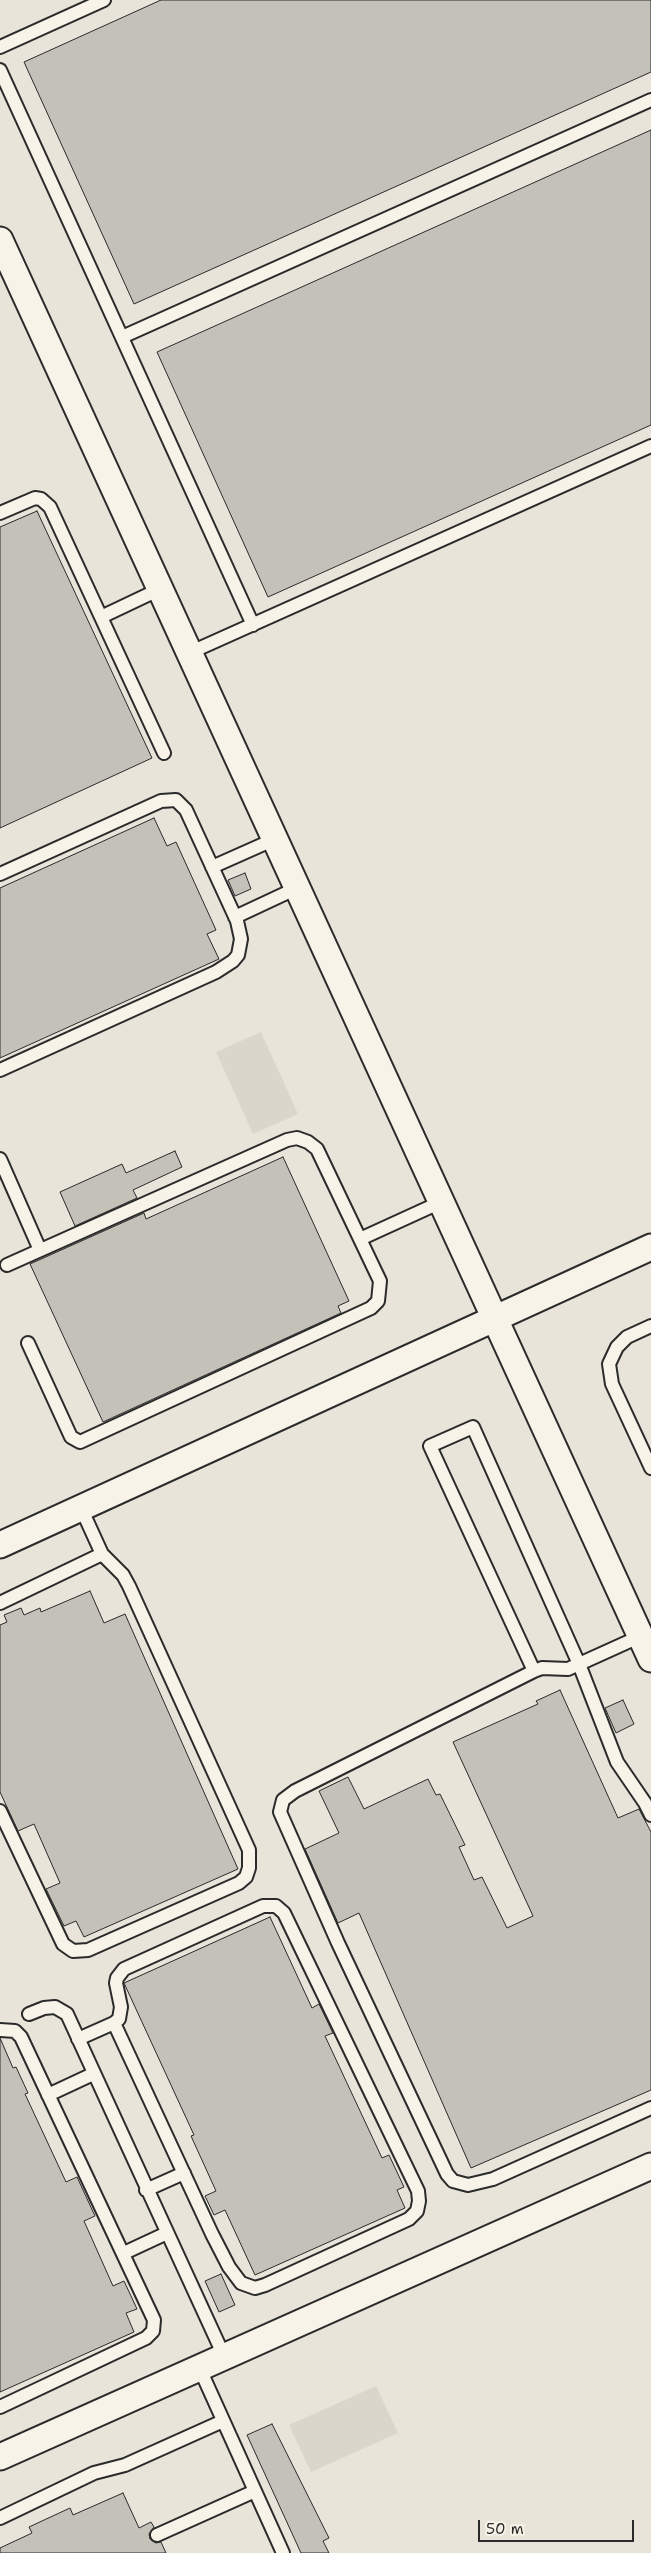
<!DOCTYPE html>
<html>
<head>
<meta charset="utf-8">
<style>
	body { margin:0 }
	#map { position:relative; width:651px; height:2553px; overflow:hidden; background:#f7f3e8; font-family:"Shantell Sans",sans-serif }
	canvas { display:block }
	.scale { position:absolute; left:478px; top:2520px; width:156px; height:22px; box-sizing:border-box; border:2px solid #2b2b2b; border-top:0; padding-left:6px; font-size:15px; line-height:18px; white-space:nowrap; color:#2b2b2b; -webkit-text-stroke:4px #f7f3e8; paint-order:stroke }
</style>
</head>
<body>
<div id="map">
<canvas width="651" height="2553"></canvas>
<div class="scale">50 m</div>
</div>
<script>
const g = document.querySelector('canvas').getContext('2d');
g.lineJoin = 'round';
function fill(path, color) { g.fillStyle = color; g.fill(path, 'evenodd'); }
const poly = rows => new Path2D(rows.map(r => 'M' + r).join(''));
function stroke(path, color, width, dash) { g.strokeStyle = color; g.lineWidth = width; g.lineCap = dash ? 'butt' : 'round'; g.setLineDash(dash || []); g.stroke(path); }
const built = poly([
	[0,0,651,0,651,2553,0,2553]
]);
const green = poly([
	[261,1032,298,1114,253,1134,216,1052],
	[376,2386,398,2433,311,2472,289,2425]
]);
const building = poly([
	[161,0,651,0,651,72,134,304,24,62,161,0],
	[651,130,651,425,268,597,157,352,651,130],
	[37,511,152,758,0,828,0,527,37,511],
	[154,818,167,846,176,842,216,930,207,934,219,959,0,1058,0,888,154,818],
	[245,873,251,889,235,896,228,880,245,873],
	[175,1151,182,1167,133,1190,137,1198,75,1226,60,1192,122,1164,126,1173,175,1151],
	[283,1157,349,1301,338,1306,341,1313,103,1422,30,1264,144,1213,146,1219,283,1157],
	[90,1591,104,1623,125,1614,238,1869,84,1937,76,1921,64,1926,46,1889,60,1883,34,1824,18,1831,0,1792,0,1625,7,1622,4,1615,21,1608,24,1615,40,1608,41,1612,90,1591],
	[560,1690,618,1818,639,1809,651,1832,651,2090,471,2168,359,1913,338,1923,305,1849,339,1833,319,1791,348,1777,364,1809,428,1779,436,1795,440,1794,465,1845,459,1847,474,1880,482,1877,507,1928,533,1916,453,1742,538,1704,536,1701,560,1690],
	[623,1700,634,1724,616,1733,605,1708,623,1700],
	[270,1917,312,2008,319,2004,333,2033,325,2036,382,2158,389,2155,404,2187,397,2190,405,2208,255,2275,225,2210,214,2215,205,2196,216,2191,191,2136,194,2135,124,1983,270,1917],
	[0,2038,13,2068,16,2067,28,2093,25,2094,66,2182,77,2177,95,2216,84,2221,113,2286,124,2281,137,2309,126,2313,134,2332,0,2392,0,2038],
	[221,2274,235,2305,219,2312,205,2281,221,2274],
	[272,2424,329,2538,323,2541,329,2553,301,2553,247,2435,272,2424],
	[123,2493,139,2528,151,2522,154,2527,149,2534,150,2539,156,2543,161,2542,166,2553,0,2553,0,2548,32,2533,29,2527,70,2508,73,2515,123,2493]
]);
const service = poly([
	[0,47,104,0],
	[0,70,253,625],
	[122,337,651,100],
	[0,513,35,498,41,499,50,507,164,753],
	[101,617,160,589],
	[189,653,651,446],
	[212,867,275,839],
	[0,874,161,801,176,800,186,810,237,921,241,939,238,955,233,961,216,972,0,1070],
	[235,917,297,888],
	[0,1159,40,1250],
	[360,1239,441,1202],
	[7,1265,287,1140,297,1138,308,1142,317,1149,380,1281,378,1301,371,1308,80,1442,71,1437,28,1343],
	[651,1326,627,1337,617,1347,609,1364,612,1384,651,1468],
	[0,1603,102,1554],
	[641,1636,568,1669,542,1668,534,1671,295,1791,283,1800,280,1812,338,1943,447,2174,453,2181,468,2185,493,2179,651,2108],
	[534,1671,430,1446,473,1427,579,1664,617,1762,645,1803,651,1815],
	[0,1811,63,1944,73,1951,88,1950,239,1883,246,1877,249,1868,249,1850,129,1586,123,1575,102,1554,81,1508],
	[29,2014,44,2008,55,2007,67,2014,224,2356],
	[0,2030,15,2031,21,2037,154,2320,153,2331,146,2338,0,2407],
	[78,2039,114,2023,119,2019,121,2007,116,1983,117,1978,124,1969,263,1906,276,1906,284,1913,418,2191,419,2201,417,2211,409,2219,265,2285,255,2288,241,2283,229,2267,212,2234,114,2023],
	[48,2095,93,2074],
	[146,2190,184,2173],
	[124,2253,167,2233],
	[199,2367,283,2553],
	[0,2518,94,2473,125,2465,223,2421],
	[157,2535,255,2491]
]);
const minor = poly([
	[0,240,651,1659],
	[0,1545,651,1247],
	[0,2457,651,2166]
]);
fill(built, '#e8e4da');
fill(green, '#dad6cc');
fill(building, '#c4c1b9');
stroke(building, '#2b2b2b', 1);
stroke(service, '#2b2b2b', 16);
stroke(minor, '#2b2b2b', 29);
stroke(service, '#f7f3e8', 12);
stroke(minor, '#f7f3e8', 25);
</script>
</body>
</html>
